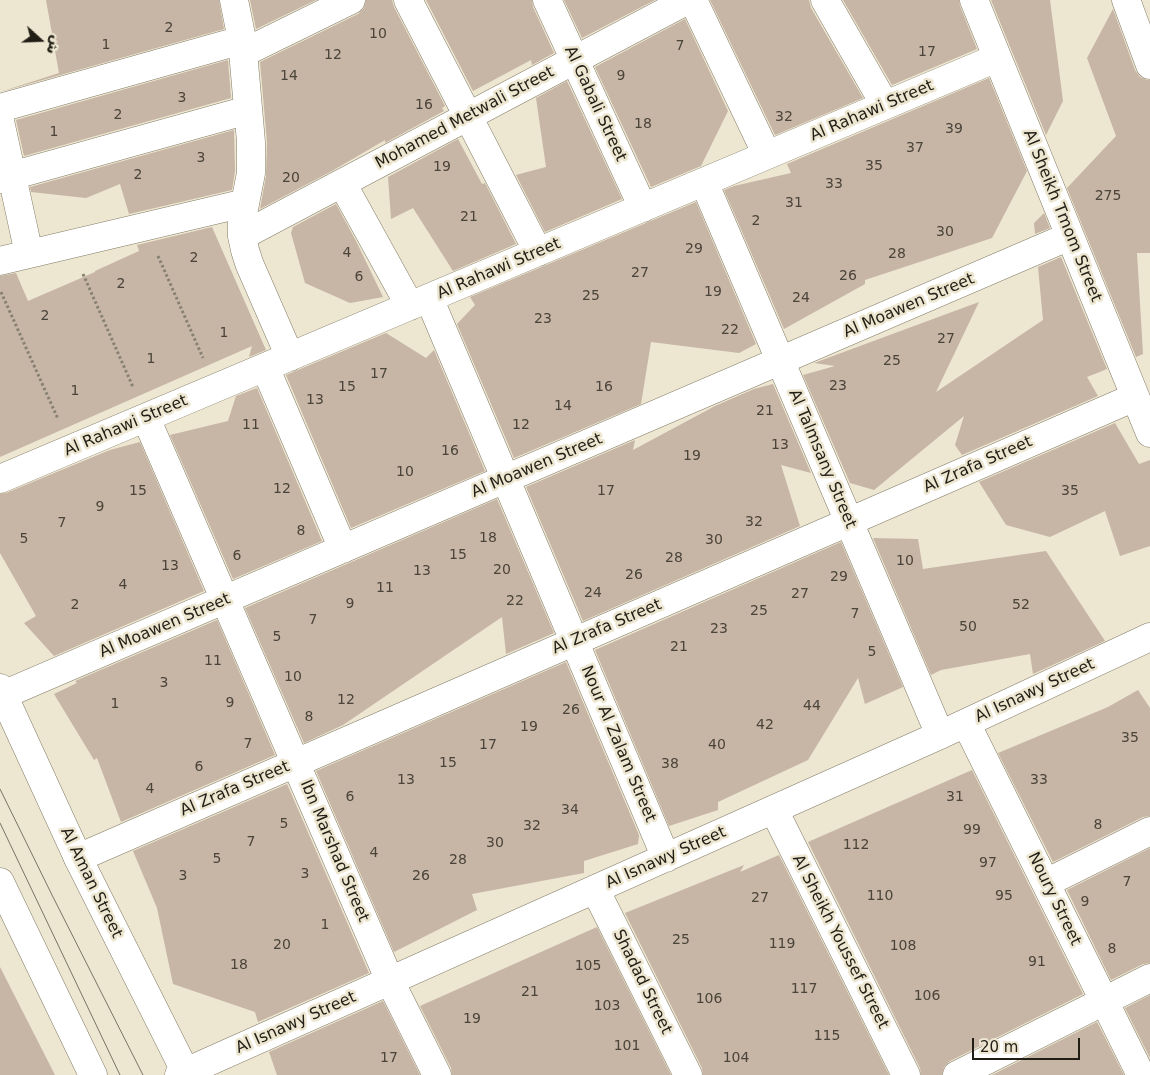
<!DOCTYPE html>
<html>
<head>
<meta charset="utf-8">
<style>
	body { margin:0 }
	#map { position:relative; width:1150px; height:1075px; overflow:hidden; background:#ede6d0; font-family:"DejaVu Sans","Noto Naskh Arabic",sans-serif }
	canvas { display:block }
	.north { position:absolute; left:15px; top:15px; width:50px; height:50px; -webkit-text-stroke:4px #ede6d0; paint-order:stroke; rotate:110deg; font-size:14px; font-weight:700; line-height:20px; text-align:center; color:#211e16 }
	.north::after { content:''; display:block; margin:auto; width:18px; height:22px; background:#211e16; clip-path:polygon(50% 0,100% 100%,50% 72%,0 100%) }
	.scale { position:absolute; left:972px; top:1038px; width:108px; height:22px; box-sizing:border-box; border:2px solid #211e16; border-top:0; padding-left:6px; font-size:15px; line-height:18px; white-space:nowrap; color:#211e16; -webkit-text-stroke:4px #ede6d0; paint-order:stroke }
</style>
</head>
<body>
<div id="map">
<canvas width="1150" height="1075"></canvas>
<div class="north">ش</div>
<div class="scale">20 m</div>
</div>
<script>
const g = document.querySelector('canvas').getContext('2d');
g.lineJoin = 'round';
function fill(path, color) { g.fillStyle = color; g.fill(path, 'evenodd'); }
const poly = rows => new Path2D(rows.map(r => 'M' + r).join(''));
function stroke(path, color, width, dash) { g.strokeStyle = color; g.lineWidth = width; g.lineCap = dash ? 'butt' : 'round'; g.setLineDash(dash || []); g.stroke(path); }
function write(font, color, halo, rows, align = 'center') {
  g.font = font + ' "DejaVu Sans",sans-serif'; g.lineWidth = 5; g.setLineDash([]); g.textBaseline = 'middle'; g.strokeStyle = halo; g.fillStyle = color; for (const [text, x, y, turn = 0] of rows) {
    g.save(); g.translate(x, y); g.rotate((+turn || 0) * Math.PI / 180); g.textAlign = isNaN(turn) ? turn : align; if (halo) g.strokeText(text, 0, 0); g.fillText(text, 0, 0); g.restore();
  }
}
const building = poly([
	[46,0,219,0,224,29,0,92,59,73],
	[250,0,316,0,256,29],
	[366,0,392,0,394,7,445,106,442,108,444,111,385,143,385,140,332,171,260,209,266,176,267,142,260,62,358,14,364,8],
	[426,0,532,0,533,7,554,53,532,65,531,60,473,91],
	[564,0,655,0,582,38],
	[710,0,809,0,811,8,863,98,775,135],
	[843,0,959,0,960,6,977,49,892,85],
	[991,0,1050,0,1063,101,1046,135],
	[1113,9,1135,70,1140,77,1147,80,1150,80,1150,253,1137,253,1143,354,1136,357,1067,188,1116,136,1087,58],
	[685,19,728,111,701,166,651,187,595,67],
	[228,60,231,98,24,156,16,120],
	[989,78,1027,171,992,238,865,280,865,284,784,329,724,190,734,186,791,173,787,164],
	[567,81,622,199,545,232,516,175,546,167,536,98],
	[234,130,235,171,232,190,129,214,120,184,86,198,31,192,30,187],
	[458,139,482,184,485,183,516,244,453,271,413,208,391,219,388,177],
	[696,202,756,344,739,353,651,342,641,404,514,458,457,324,475,305,470,297],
	[336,204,356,241,383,297,350,303,305,283,291,233,293,227],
	[1044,213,1050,228,1035,234,1034,223],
	[212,227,266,350,249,357,252,346,0,457,0,276,16,273,28,301,95,272,95,271,139,251,137,245],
	[1061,257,1107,369,1087,377,1098,396,962,455,955,445,964,416,874,490,850,483,803,375,835,366,814,363,979,302,936,392,1043,320,1038,267],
	[386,333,426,358,434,350,485,471,351,528,286,375],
	[773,384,811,473,781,465,800,526,583,621,526,487,635,440,633,450,715,406,754,389],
	[257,388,322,541,233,579,170,435,228,421,236,396],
	[1115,423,1139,464,1150,460,1150,546,1120,556,1105,511,1050,537,1006,525,979,482],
	[140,442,204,591,54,656,24,623,36,616,0,553,0,494,6,493,110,450],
	[497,499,554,633,506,654,502,617,343,725,304,743,245,608],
	[873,538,918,539,923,569,1046,551,1105,641,1033,674,1030,654,941,670,931,675],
	[841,542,903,687,865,704,858,678,808,760,718,802,718,810,669,826,595,650],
	[217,620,275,755,121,822,97,758,94,760,54,694,77,683,75,681],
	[566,662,639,835,638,844,584,861,584,873,472,894,477,910,394,952,316,771],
	[1138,690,1150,708,1150,816,1143,817,1053,862,998,753,1108,707],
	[972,770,1083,994,950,1061,944,1067,942,1075,921,1075,920,1068,808,842],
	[287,784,369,973,258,1022,255,1012,173,984,157,908,133,851],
	[1150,848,1150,963,1143,964,1111,980,1067,890],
	[779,855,889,1075,703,1075,702,1068,625,913,744,865,740,872],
	[597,927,671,1075,452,1075,451,1068,420,1006],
	[0,967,55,1075,0,1075],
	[1150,995,1150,1058,1125,1008],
	[383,1001,420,1075,277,1075,269,1052],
	[1097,1022,1124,1075,992,1075]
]);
const path = poly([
	[158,256,203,358],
	[83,274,133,387],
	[1,292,58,419]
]);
const minor = poly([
	[234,0,242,40,251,142,251,173,242,219,242,236,245,250,249,263,290,357],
	[408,0,538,252],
	[547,0,643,208],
	[693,0,767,155],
	[825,0,885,105],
	[974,0,1150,433],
	[243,53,351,0],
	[0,108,242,40],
	[0,121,29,254],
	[0,179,248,110],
	[704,182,940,735],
	[342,183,410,306],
	[242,236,688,0],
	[0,261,245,203],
	[429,298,666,858],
	[265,367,343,549],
	[146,418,390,981,437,1075],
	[0,479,997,58],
	[3,695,1070,236],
	[966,723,1141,1075],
	[774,810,906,1075],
	[78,858,1135,397],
	[1046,883,1150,831],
	[595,889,688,1075],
	[179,1075,940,735,1150,637],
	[957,1075,1150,978]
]);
const tertiary = poly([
	[0,688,78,858,187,1075],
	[0,882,93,1075]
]);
const primary = poly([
	[1126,0,1150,65]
]);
const tram = poly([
	[0,789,52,895,143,1075],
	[0,823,120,1075]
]);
const numberNames = [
	["2",169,28],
	["10",378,34],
	["1",106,45],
	["7",680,46],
	["17",927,52],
	["12",333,55],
	["14",289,76],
	["9",621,76],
	["3",182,98],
	["16",424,105],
	["2",118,115],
	["32",784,117],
	["18",643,124],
	["39",954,129],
	["1",54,132],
	["37",915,148],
	["3",201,158],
	["35",874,166],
	["19",442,167],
	["2",138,175],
	["20",291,178],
	["33",834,184],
	["275",1108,196],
	["31",794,203],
	["21",469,217],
	["2",756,221],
	["30",945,232],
	["29",694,249],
	["4",347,253],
	["28",897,254],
	["2",194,258],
	["27",640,273],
	["26",848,276],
	["6",359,277],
	["2",121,284],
	["19",713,292],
	["25",591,296],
	["24",801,298],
	["2",45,316],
	["23",543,319],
	["22",730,330],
	["1",224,333],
	["27",946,339],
	["1",151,359],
	["25",892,361],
	["17",379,374],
	["23",838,386],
	["15",347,387],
	["16",604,387],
	["1",75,391],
	["13",315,400],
	["14",563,406],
	["21",765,411],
	["11",251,425],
	["12",521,425],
	["13",780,445],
	["16",450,451],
	["19",692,456],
	["10",405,472],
	["12",282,489],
	["15",138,491],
	["17",606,491],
	["35",1070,491],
	["9",100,507],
	["32",754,522],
	["7",62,523],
	["8",301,531],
	["18",488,538],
	["5",24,539],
	["30",714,540],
	["15",458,555],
	["6",237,556],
	["28",674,558],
	["10",905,561],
	["13",170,566],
	["20",502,570],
	["13",422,571],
	["26",634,575],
	["29",839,577],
	["4",123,585],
	["11",385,588],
	["24",593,593],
	["27",800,594],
	["22",515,601],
	["9",350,604],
	["2",75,605],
	["52",1021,605],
	["25",759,611],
	["7",855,614],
	["7",313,620],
	["50",968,627],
	["23",719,629],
	["5",277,637],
	["21",679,647],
	["5",872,652],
	["11",213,661],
	["10",293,677],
	["3",164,683],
	["12",346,700],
	["9",230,703],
	["1",115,704],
	["44",812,706],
	["26",571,710],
	["8",309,717],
	["42",765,725],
	["19",529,727],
	["35",1130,738],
	["7",248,744],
	["17",488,745],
	["40",717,745],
	["15",448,763],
	["38",670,764],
	["6",199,767],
	["13",406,780],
	["33",1039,780],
	["4",150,789],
	["6",350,797],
	["31",955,797],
	["34",570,810],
	["5",284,824],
	["8",1098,825],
	["32",532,826],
	["99",972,830],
	["7",251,842],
	["30",495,843],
	["112",856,845],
	["4",374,853],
	["5",217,859],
	["28",458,860],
	["97",988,863],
	["3",305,874],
	["3",183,876],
	["26",421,876],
	["7",1127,882],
	["110",880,896],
	["95",1004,896],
	["27",760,898],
	["9",1085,902],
	["1",325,925],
	["25",681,940],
	["119",782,944],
	["20",282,945],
	["108",903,946],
	["8",1112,949],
	["91",1037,962],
	["18",239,965],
	["105",588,966],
	["117",804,989],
	["21",530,992],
	["106",927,996],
	["106",709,999],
	["103",607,1006],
	["19",472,1019],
	["115",827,1036],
	["101",627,1046],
	["17",389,1058],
	["104",736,1058]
];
const streetNames = [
	["Al Gabali Street",595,104,65],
	["Al Rahawi Street",872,111,-23],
	["Mohamed Metwali Street",465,118,-28],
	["Al Sheikh Tmom Street",1062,216,68],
	["Al Rahawi Street",499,269,-23],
	["Al Moawen Street",909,306,-23],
	["Al Rahawi Street",126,426,-23],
	["Al Talmsany Street",822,459,67],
	["Al Zrafa Street",978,465,-24],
	["Al Moawen Street",537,466,-23],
	["Al Moawen Street",165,626,-23],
	["Al Zrafa Street",607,627,-23],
	["Al Isnawy Street",1035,691,-25],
	["Nour Al Zalam Street",618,744,67],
	["Al Zrafa Street",235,789,-23],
	["Ibn Marshad Street",334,851,67],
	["Al Isnawy Street",666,858,-24],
	["Al Aman Street",91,883,64],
	["Noury Street",1054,899,64],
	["Al Sheikh Youssef Street",840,942,63],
	["Shadad Street",642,982,64],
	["Al Isnawy Street",296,1023,-24]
];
fill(building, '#c7b5a5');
stroke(minor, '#817b67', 29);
stroke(tertiary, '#817b67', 29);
stroke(primary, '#817b67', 29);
stroke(path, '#868172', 3, [2.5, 2.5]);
stroke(minor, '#fff', 28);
stroke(tertiary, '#fff', 28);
stroke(primary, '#fff', 28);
stroke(tram, '#787466', 1);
write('14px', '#4a443a', null, numberNames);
write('16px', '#211e16', '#ede6d0', streetNames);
</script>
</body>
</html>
